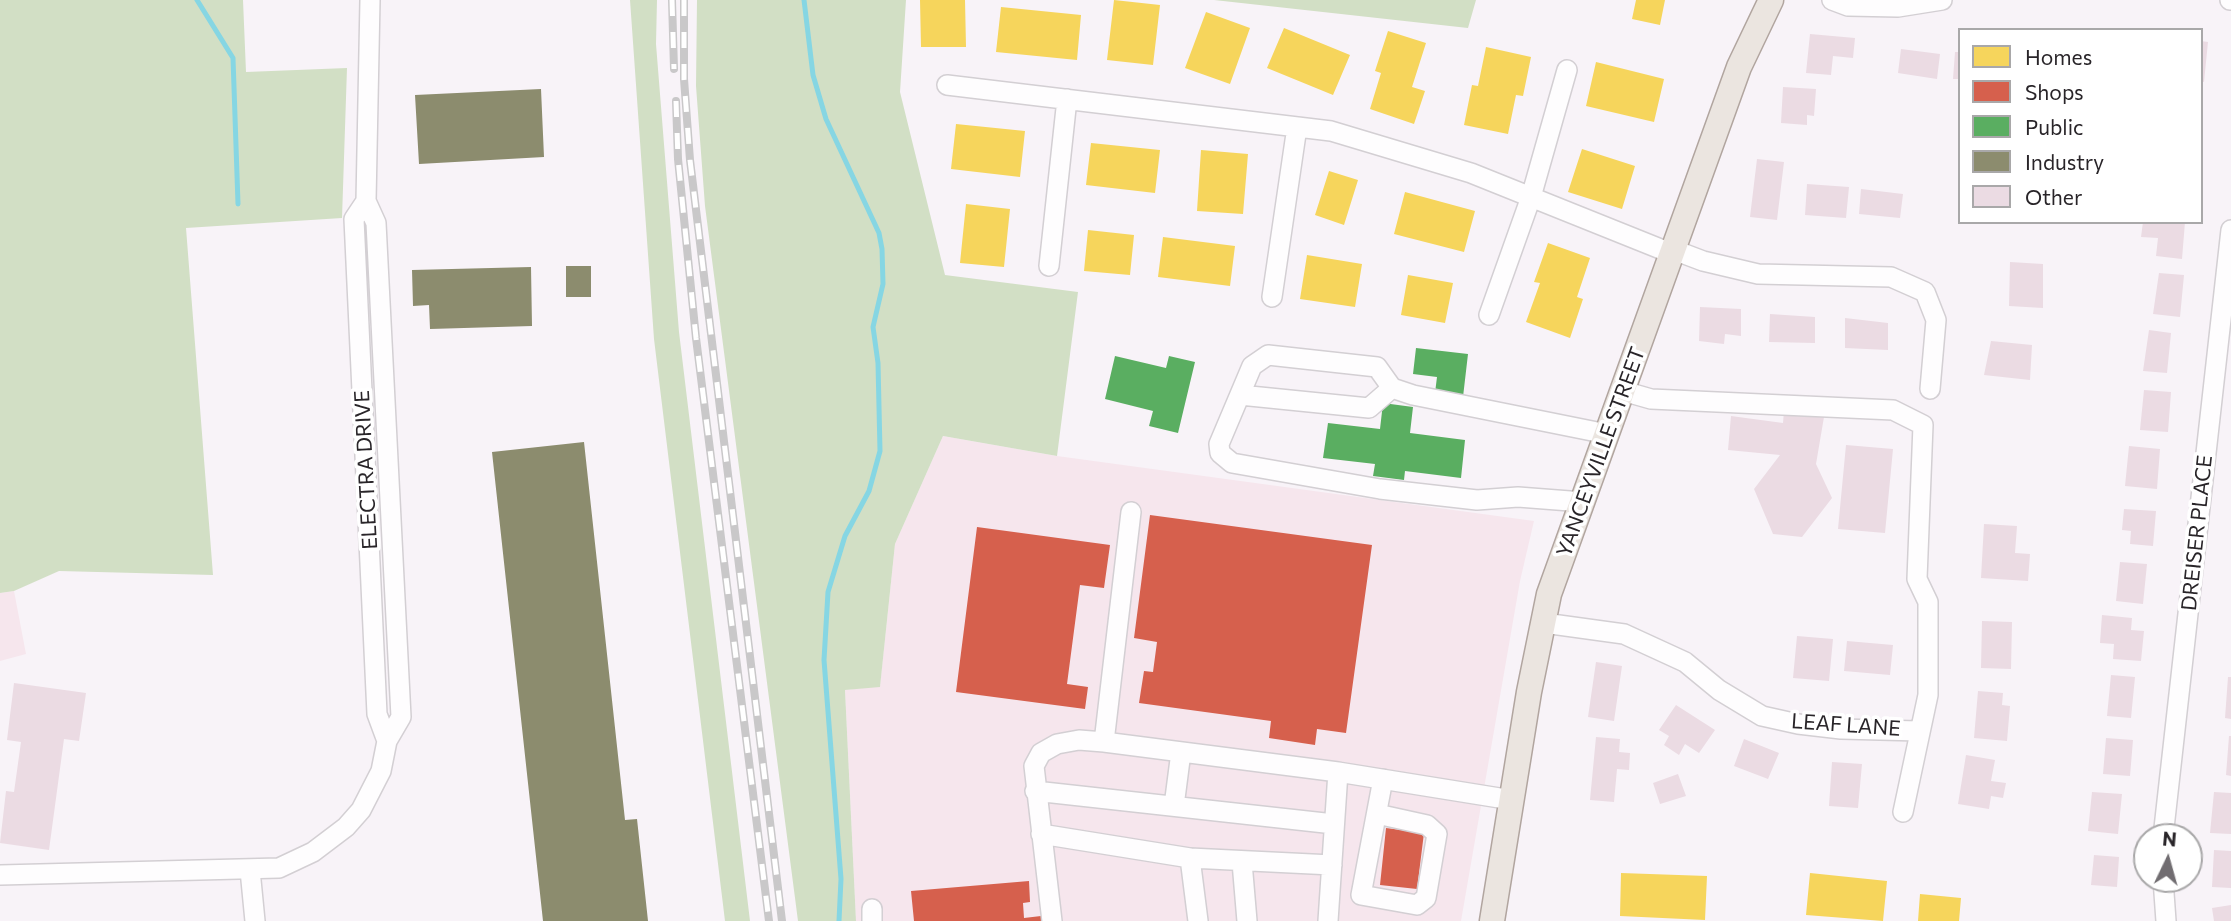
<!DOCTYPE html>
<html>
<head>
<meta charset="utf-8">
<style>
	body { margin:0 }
	#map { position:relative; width:2231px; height:921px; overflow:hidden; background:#f8f3f8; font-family:Commissioner,sans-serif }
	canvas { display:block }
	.legend { position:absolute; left:1958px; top:28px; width:245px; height:196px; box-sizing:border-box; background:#fff; border:2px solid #a9a8a9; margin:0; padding:9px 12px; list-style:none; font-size:21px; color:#292529 }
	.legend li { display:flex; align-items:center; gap:14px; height:35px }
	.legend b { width:35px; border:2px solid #a9a8a9 }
	.north { position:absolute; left:2133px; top:823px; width:70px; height:70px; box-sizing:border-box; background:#fff; border:2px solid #a9a8a9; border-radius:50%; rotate:5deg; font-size:19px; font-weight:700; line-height:28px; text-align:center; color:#292529 }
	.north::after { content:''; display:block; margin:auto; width:24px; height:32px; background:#716d71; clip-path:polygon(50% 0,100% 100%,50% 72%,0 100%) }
</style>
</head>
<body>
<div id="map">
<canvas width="2231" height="921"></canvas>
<ul class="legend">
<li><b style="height:19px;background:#f6d55c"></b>Homes</li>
<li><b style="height:19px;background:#d6604d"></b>Shops</li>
<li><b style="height:19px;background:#5aae61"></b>Public</li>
<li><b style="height:19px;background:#8c8c6e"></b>Industry</li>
<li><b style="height:19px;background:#ebdbe3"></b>Other</li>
</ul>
<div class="north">N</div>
</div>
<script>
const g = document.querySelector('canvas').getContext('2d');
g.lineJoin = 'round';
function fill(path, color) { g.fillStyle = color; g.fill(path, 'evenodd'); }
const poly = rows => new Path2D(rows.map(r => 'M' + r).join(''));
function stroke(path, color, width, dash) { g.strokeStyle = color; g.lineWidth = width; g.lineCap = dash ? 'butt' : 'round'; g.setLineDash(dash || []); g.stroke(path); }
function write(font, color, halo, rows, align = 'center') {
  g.font = font + ' Commissioner,sans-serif'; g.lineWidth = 7; g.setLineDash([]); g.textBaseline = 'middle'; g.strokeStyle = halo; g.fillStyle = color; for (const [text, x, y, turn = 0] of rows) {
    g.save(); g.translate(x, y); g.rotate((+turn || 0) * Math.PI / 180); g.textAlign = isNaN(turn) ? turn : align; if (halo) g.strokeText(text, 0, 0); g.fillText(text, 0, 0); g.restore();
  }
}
const commercial = poly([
	[943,436,1057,456,1534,521,1520,581,1461,921,856,921,845,690,880,686,895,544],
	[14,591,26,654,0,661,0,593]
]);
const green = poly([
	[0,0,243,0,246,72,347,68,342,218,186,228,213,575,59,571,14,591,0,593],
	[630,0,657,0,656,44,679,332,750,921,725,921,654,339],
	[697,0,906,0,900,92,945,275,1078,292,1057,456,943,436,895,544,880,687,845,690,856,921,798,921,705,206,696,86],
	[1214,0,1476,0,1468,28]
]);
const homes = poly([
	[920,0,965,0,966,47,921,47],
	[1114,0,1160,5,1153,65,1107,60],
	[1636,0,1665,0,1660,25,1632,19],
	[1001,7,1081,15,1077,60,996,52],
	[1206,12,1250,28,1230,84,1185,68],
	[1284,28,1350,55,1333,95,1267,68],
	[1388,31,1426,43,1412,87,1425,91,1414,124,1370,109,1381,73,1375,71],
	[1486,47,1531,57,1523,96,1516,95,1508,134,1464,125,1472,85,1478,86],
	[1596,62,1664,79,1654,122,1586,106],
	[956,124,1025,131,1020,177,951,169],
	[1091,143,1160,150,1155,193,1086,185],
	[1582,149,1635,166,1622,209,1568,192],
	[1201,150,1248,154,1243,214,1197,211],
	[1329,171,1358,180,1344,225,1315,215],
	[1405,192,1475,211,1464,252,1394,234],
	[966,204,1010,209,1004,267,960,263],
	[1088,230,1134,235,1130,275,1084,271],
	[1163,237,1235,246,1230,286,1158,277],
	[1548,243,1590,258,1577,297,1583,299,1570,338,1526,322,1540,283,1534,282],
	[1307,255,1362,264,1355,307,1300,299],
	[1408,275,1453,283,1445,323,1401,315],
	[1621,873,1707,876,1705,920,1620,916],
	[1810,873,1887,881,1883,921,1806,915],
	[1920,894,1961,898,1959,921,1918,921]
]);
const shops = poly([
	[1150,515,1372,545,1346,733,1317,729,1315,745,1269,738,1271,721,1139,703,1144,671,1153,672,1157,642,1134,638],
	[977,527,1110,545,1104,588,1080,585,1067,684,1088,687,1085,709,956,692],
	[1386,828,1424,833,1417,889,1380,885],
	[1029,881,1030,902,1023,903,1024,918,1041,916,1042,921,914,921,911,891]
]);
const public = poly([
	[1416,348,1468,354,1463,397,1435,393,1437,377,1413,374],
	[1115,356,1166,368,1169,356,1195,362,1178,433,1149,426,1153,411,1105,399],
	[1383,403,1413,407,1410,433,1465,440,1461,478,1405,471,1404,480,1373,476,1375,464,1323,458,1328,423,1380,429]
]);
const industry = poly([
	[541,89,544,157,419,164,415,95],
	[566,266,591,266,591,297,566,297],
	[531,267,532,326,430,329,429,305,413,306,412,270],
	[584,442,625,820,637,819,648,921,543,921,492,452]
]);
const stream = poly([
	[197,0,233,58,238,204],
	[804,0,813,75,826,119,879,233,882,249,883,284,873,327,878,363,880,451,869,491,845,536,828,592,824,660,841,879,839,921]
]);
const building = poly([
	[1810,34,1855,38,1853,58,1833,56,1831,75,1806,73],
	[2201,41,2208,42,2204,82,2201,81],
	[1901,49,1940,54,1937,79,1898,73],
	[1955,52,1960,52,1960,79,1953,79],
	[1783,87,1816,89,1814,116,1807,115,1807,125,1781,123],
	[1757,159,1784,162,1777,220,1750,217],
	[1807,184,1849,187,1846,218,1805,215],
	[1861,189,1903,194,1900,218,1859,214],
	[2143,222,2185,222,2182,259,2156,256,2158,238,2141,237],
	[2010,262,2043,264,2043,308,2009,306],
	[2159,273,2184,275,2180,317,2153,314],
	[1700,307,1741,309,1741,336,1725,334,1724,344,1699,341],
	[1770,314,1815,317,1815,343,1769,342],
	[1845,318,1888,323,1888,350,1845,348],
	[2149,330,2171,333,2167,373,2143,371],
	[1991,341,2032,345,2030,380,1984,375],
	[2144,390,2171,392,2168,432,2140,430],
	[1784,411,1824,417,1816,464,1832,498,1802,537,1773,534,1754,489,1780,455,1728,450,1731,416,1783,423],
	[1846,445,1893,449,1885,533,1838,529],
	[2129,446,2160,449,2157,489,2125,486],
	[2124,509,2156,511,2153,546,2130,544,2131,531,2122,530],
	[1984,524,2017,526,2015,553,2030,554,2028,581,1981,578],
	[2120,562,2147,564,2143,604,2116,601],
	[2102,615,2132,618,2131,630,2144,631,2141,661,2113,659,2114,644,2100,643],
	[1982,621,2012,622,2011,669,1981,668],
	[1797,636,1833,639,1829,681,1793,678],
	[1847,641,1893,645,1890,675,1844,671],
	[1596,662,1622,666,1614,721,1588,717],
	[2111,675,2135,677,2131,718,2107,716],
	[2228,677,2231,677,2231,719,2225,718],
	[14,683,86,693,79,741,64,739,49,850,0,843,6,791,14,792,21,742,7,740],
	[1978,691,2003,693,2002,705,2010,706,2007,741,1974,738],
	[1676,705,1715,730,1699,753,1685,744,1679,755,1664,745,1669,736,1659,730],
	[2229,736,2231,736,2231,776,2226,775],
	[1596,737,1620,739,1619,752,1630,753,1629,770,1617,769,1614,802,1590,800],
	[2106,738,2133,740,2130,776,2103,774],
	[1744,739,1779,753,1768,779,1734,766],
	[1966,755,1995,760,1991,781,2006,783,2003,798,1991,796,1989,809,1958,804],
	[1832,762,1862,764,1858,808,1829,806],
	[1678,774,1686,796,1660,804,1653,783],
	[2092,792,2122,794,2118,834,2088,831],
	[2214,792,2231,793,2231,834,2210,833],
	[2214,850,2231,851,2231,888,2212,887],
	[2094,855,2119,857,2117,887,2091,885],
	[2231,905,2231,921,2214,921,2212,908]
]);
const minor = poly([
	[1832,0,1848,6,1898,7,1942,0],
	[2230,0,2231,0],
	[947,85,1331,131,1471,173,1673,254],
	[366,201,354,219,377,714,387,741],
	[1674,250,1703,261,1758,274,1891,277,1925,292,1936,320,1930,389],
	[1049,266,1067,99],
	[1272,297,1297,127],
	[1489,315,1531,197,1567,70],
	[1623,391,1651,399,1893,410,1923,425,1917,579,1928,602,1928,695,1903,812],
	[1240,395,1369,408,1392,388],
	[1583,502,1518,497,1477,500,1380,489,1232,463,1220,453,1219,444,1252,366,1268,355,1377,367,1392,388,1413,395,1607,434],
	[1544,623,1624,634,1685,662,1719,690,1762,716,1798,724,1841,729,1919,731],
	[1104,742,1131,512],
	[1035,791,1334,824],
	[1174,806,1181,752],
	[1377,814,1427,825,1437,834,1426,898,1417,905,1361,895,1383,779],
	[1041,834,1190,858,1198,921],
	[2163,837,2231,230],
	[1190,858,1332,865],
	[1242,862,1247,921],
	[250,870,255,921],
	[0,875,279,868,313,852,346,827,361,810,381,771,387,741,401,717,376,223,366,201,370,0],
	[2163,879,2166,921],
	[872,909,872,921],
	[1052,921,1034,766,1041,753,1057,744,1079,740,1104,742,1338,772,1512,800],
	[1328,921,1338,772]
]);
const major = poly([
	[1492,921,1529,692,1549,594,1739,67,1771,0]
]);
const rail = poly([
	[672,0,674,69],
	[684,0,684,79,690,160,782,921],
	[676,101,678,159,696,338,769,921]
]);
const streetNames = [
	["YANCEYVILLE STREET",1601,452,-70],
	["ELECTRA DRIVE",366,470,-93],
	["DREISER PLACE",2197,533,-84],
	["LEAF LANE",1846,725,4]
];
fill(commercial, '#f6e6ed');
fill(green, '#d2dfc5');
fill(homes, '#f6d55c');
fill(shops, '#d6604d');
fill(public, '#5aae61');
fill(industry, '#8c8c6e');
stroke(stream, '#86d6e3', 5);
fill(building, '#ebdbe3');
stroke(minor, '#d3cfd3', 22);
stroke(major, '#b1a59f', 27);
stroke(minor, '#fefdfe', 19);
stroke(major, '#ebe5e0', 24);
stroke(rail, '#c9c8c9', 8);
stroke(rail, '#fff', 5, [16]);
write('21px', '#292529', '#fff', streetNames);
</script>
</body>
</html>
